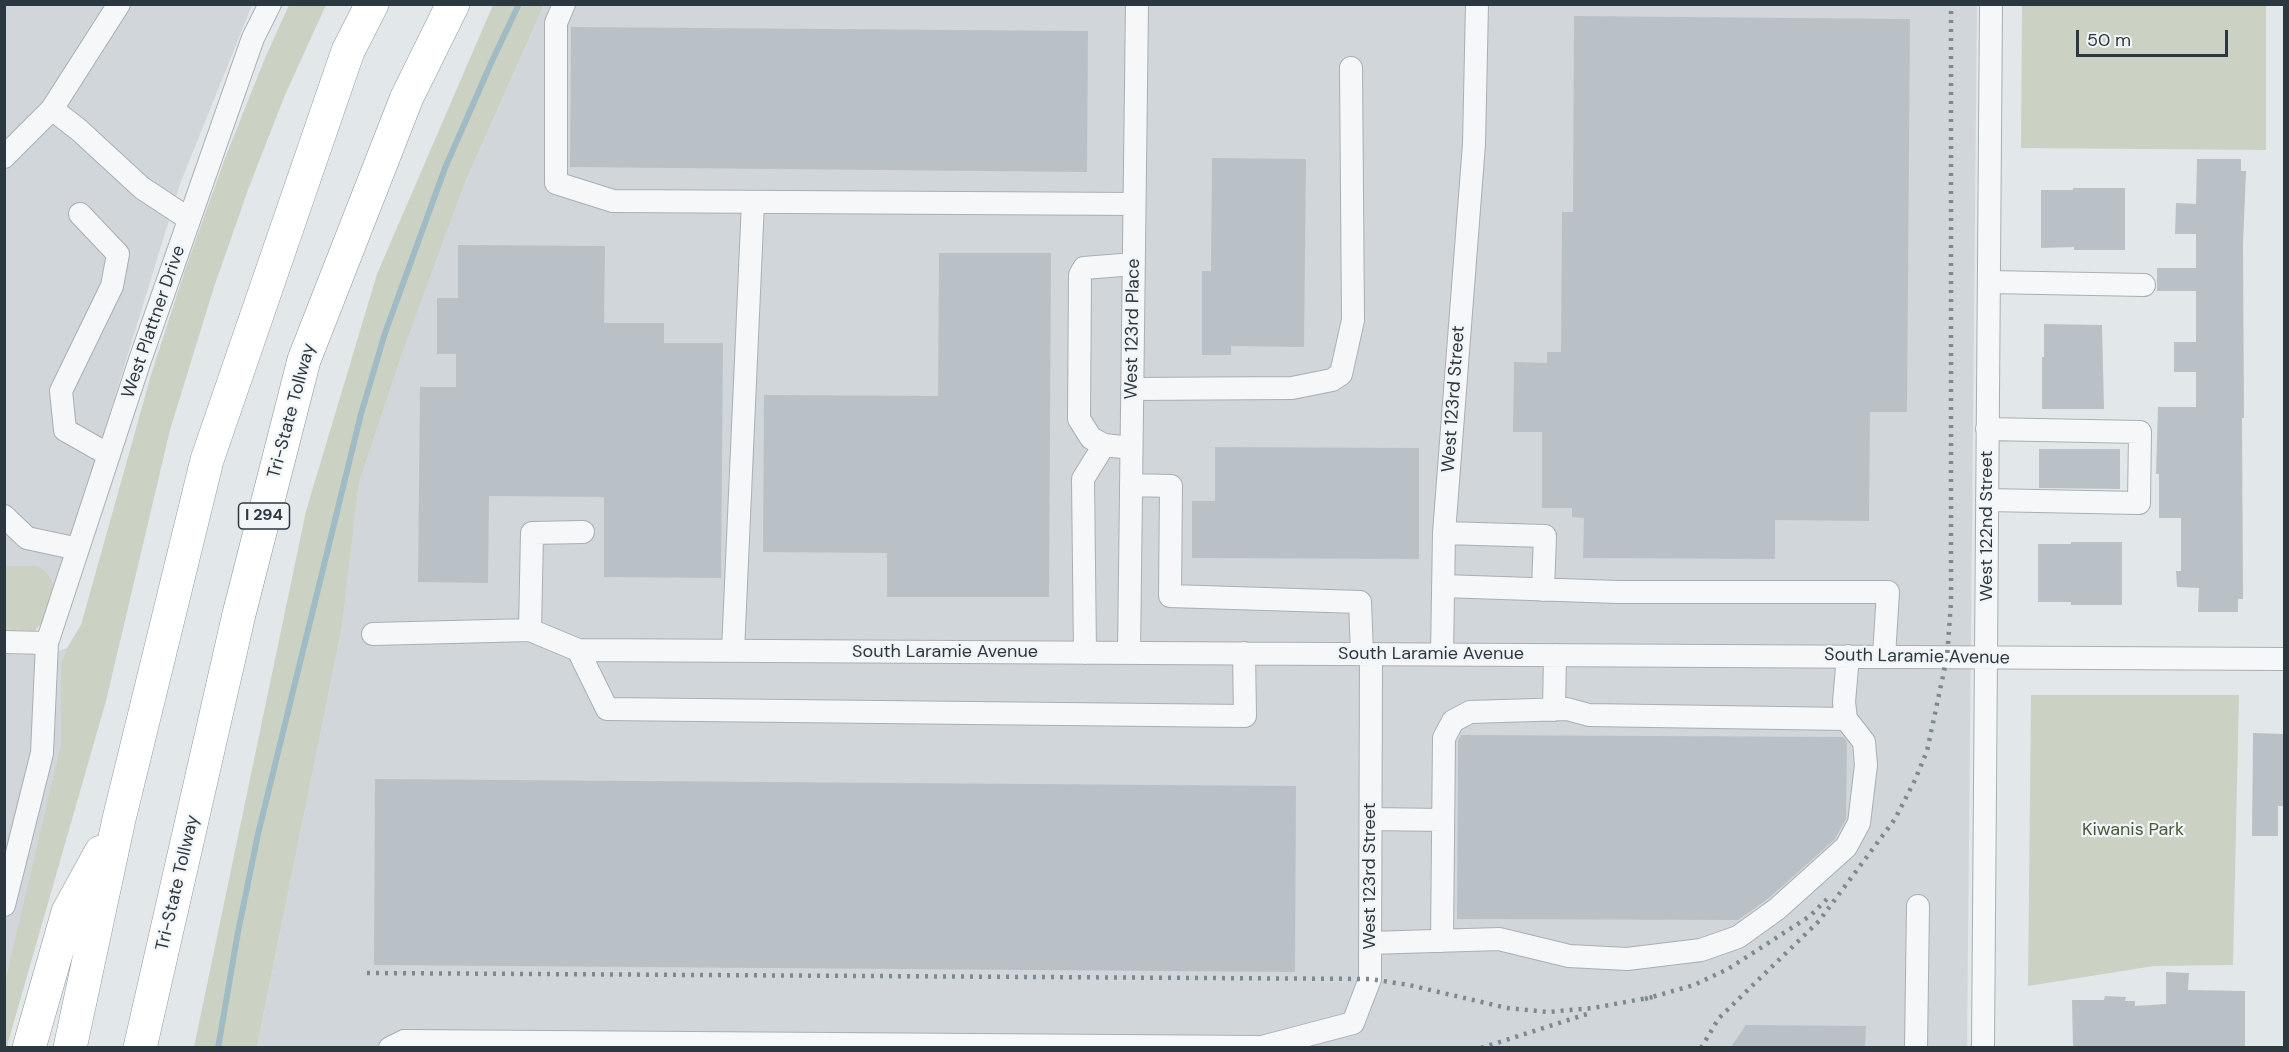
<!DOCTYPE html>
<html>
<head>
<meta charset="utf-8">
<style>
	body { margin:0 }
	#map { position:relative; width:2289px; height:1052px; overflow:hidden; background:#e2e7e9; font-family:"DM Sans",sans-serif }
	canvas { display:block }
	.frame { position:absolute; inset:0; border:6px solid #2c3840; pointer-events:none }
	.scale { position:absolute; left:2076px; top:30px; width:152px; height:27px; box-sizing:border-box; border:3px solid #2c3840; border-top:0; padding-left:8px; font-size:18px; line-height:21px; white-space:nowrap; color:#2c3840; -webkit-text-stroke:4px #f2f5f7; paint-order:stroke }
</style>
</head>
<body>
<div id="map">
<canvas width="2289" height="1052"></canvas>
<div class="frame"></div>
<div class="scale">50 m</div>
</div>
<script>
const g = document.querySelector('canvas').getContext('2d');
g.lineJoin = 'round';
function fill(path, color) { g.fillStyle = color; g.fill(path, 'evenodd'); }
const poly = rows => new Path2D(rows.map(r => 'M' + r).join(''));
function stroke(path, color, width, dash) { g.strokeStyle = color; g.lineWidth = width; g.lineCap = dash ? 'butt' : 'round'; g.setLineDash(dash || []); g.stroke(path); }
function write(font, color, halo, rows, align = 'center') {
  g.font = font + ' "DM Sans",sans-serif'; g.lineWidth = 4.5; g.setLineDash([]); g.textBaseline = 'middle'; g.strokeStyle = halo; g.fillStyle = color; for (const [text, x, y, turn = 0] of rows) {
    g.save(); g.translate(x, y); g.rotate((+turn || 0) * Math.PI / 180); g.textAlign = isNaN(turn) ? turn : align; if (halo) g.strokeText(text, 0, 0); g.fillText(text, 0, 0); g.restore();
  }
}
const built = poly([
	[4,5,252,5,180,184,53,599,38,566,5,566],
	[544,5,1977,5,1967,1047,257,1048,342,627,359,483,401,357,464,185],
	[67,648,61,663,61,743,5,985,5,654,47,655]
]);
const green = poly([
	[289,5,326,5,285,95,249,187,214,287,170,430,106,701,11,1032,7,1047,5,1047,5,982,61,743,61,663,67,648,81,625,151,375,184,273,224,161,265,58],
	[493,5,544,5,464,185,401,357,359,483,342,627,257,1047,194,1047,306,511,377,274],
	[2022,5,2266,5,2266,150,2021,148],
	[4,566,38,566,47,573,54,585,45,619,35,631,5,630],
	[2031,695,2239,695,2233,965,2154,966,2028,986]
]);
const stream = poly([
	[218,1048,238,932,258,834,361,414,385,333,445,168,492,61,519,4]
]);
const building = poly([
	[1574,16,1910,19,1907,412,1870,412,1869,521,1775,520,1775,559,1583,558,1584,518,1572,517,1572,508,1542,508,1542,432,1513,432,1514,362,1547,363,1547,352,1561,352,1562,212,1573,212],
	[571,27,1088,31,1087,172,570,167],
	[1212,158,1306,159,1304,347,1231,346,1231,355,1202,355,1202,271,1211,271],
	[2197,159,2241,159,2241,171,2246,171,2243,244,2244,418,2242,418,2243,599,2238,599,2238,612,2198,612,2199,588,2177,587,2176,571,2181,571,2181,518,2159,518,2159,474,2156,474,2158,407,2196,407,2196,372,2174,372,2174,342,2196,342,2196,291,2157,291,2157,268,2196,268,2196,234,2175,234,2176,203,2196,204],
	[2073,188,2125,188,2125,250,2074,250,2074,247,2041,248,2041,190,2073,190],
	[458,245,605,246,604,323,664,323,664,343,723,343,721,578,604,577,604,497,489,496,488,583,418,582,420,387,456,387,456,354,437,354,437,298,458,298],
	[939,253,1051,253,1049,597,887,597,887,553,763,552,764,395,938,396],
	[2044,324,2102,325,2104,409,2042,409,2042,357,2044,357],
	[1215,447,1419,448,1419,559,1192,558,1192,501,1215,501],
	[2039,449,2120,449,2120,489,2039,488],
	[2071,542,2122,542,2122,605,2071,605,2071,602,2038,602,2038,544,2071,544],
	[2253,733,2284,734,2284,806,2278,806,2278,836,2252,836],
	[1461,735,1843,737,1847,742,1846,819,1835,839,1769,898,1738,920,1457,919,1458,741],
	[375,779,1296,786,1295,972,374,965],
	[2166,972,2189,973,2188,990,2245,991,2245,1047,2073,1046,2072,1000,2104,1000,2105,996,2126,997,2125,1001,2135,1001,2135,1006,2166,1004],
	[1746,1025,1866,1026,1865,1047,1731,1047]
]);
const minor = poly([
	[564,4,556,23,556,183,613,201,1134,204],
	[52,109,79,130,142,188,189,219],
	[4,157,52,109,119,4],
	[80,214,118,254,112,286,61,391,65,430,109,455],
	[1989,282,2144,285],
	[1132,389,1292,388,1332,380,1341,374,1353,320,1351,68],
	[1104,445,1091,438,1079,419,1080,275,1084,268,1134,264],
	[1131,485,1171,486,1170,596,1360,602,1362,654],
	[1987,500,2139,503,2140,432,1987,429],
	[4,516,27,538,78,549],
	[1444,533,1545,536,1543,590],
	[1443,586,1618,592,1888,592,1884,656],
	[530,630,532,533,583,532],
	[373,634,530,630,578,650,607,709,1245,716,1244,653],
	[4,642,47,643],
	[578,650,2284,659],
	[733,651,753,202],
	[1085,653,1083,479,1104,445,1131,448],
	[1129,653,1137,4],
	[1442,654,1444,533,1474,144,1477,4],
	[1554,710,1555,655],
	[1371,819,1443,820],
	[4,905,42,753,47,643,140,360,253,38,270,4],
	[1442,941,1444,738,1453,721,1470,712,1567,709,1589,715,1846,719],
	[1370,943,1499,939,1569,956,1627,959,1701,950,1738,937,1777,909,1846,847,1859,823,1866,765,1864,742,1846,719,1844,702,1848,656],
	[390,1048,404,1041,1262,1047,1353,1023,1370,979,1371,654],
	[1916,1048,1918,906],
	[1983,1048,1991,4]
]);
const highway = poly([
	[29,1048,68,912,101,852],
	[70,1048,119,819,207,460,348,51,372,4],
	[140,1048,239,614,304,360,407,97,453,4]
]);
const rail = poly([
	[367,973,1370,979,1409,985,1507,1008,1548,1012,1593,1008,1653,997],
	[1645,999,1694,985,1728,969,1810,916,1829,897],
	[1481,1048,1587,1014],
	[1701,1048,1719,1018,1819,921,1895,819,1915,780,1927,751,1947,657,1951,603,1951,4]
]);
const shields = [
	[264,516,51]
];
const shieldNames = [
	["I 294",264,516]
];
const streetNames = [
	["West Plattner Drive",154,322,-71],
	["West 123rd Place",1133,329,-89],
	["West 123rd Street",1454,399,-86],
	["Tri-State Tollway",292,411,-75],
	["West 122nd Street",1987,526,-90],
	["South Laramie Avenue",945,652],
	["South Laramie Avenue",1431,654],
	["South Laramie Avenue",1917,657,1],
	["West 123rd Street",1370,876,-90],
	["Tri-State Tollway",178,883,-77]
];
const parkNames = [
	["Kiwanis Park",2133,830]
];
fill(built, '#d1d6db');
fill(green, '#cbd2c4');
stroke(stream, '#a1bbc5', 6);
fill(building, '#bac1c6');
stroke(minor, '#a8afb3', 24);
stroke(highway, '#8b979e', 34);
stroke(minor, '#f5f7f8', 22);
stroke(highway, '#fff', 33);
stroke(rail, '#7d8991', 4.5, [3, 6]);
for (const [x, y, w] of shields) { const box = new Path2D(); box.roundRect(x - w / 2, y - 13, w, 26, 4.5); g.fillStyle = '#f2f5f7'; g.fill(box); stroke(box, '#2c3840', 1.5); }
write('bold 16px', '#2c3840', null, shieldNames);
write('18px', '#2c3840', '#f2f5f7', streetNames);
write('18px', '#485a3b', '#f2f5f7', parkNames);
</script>
</body>
</html>
